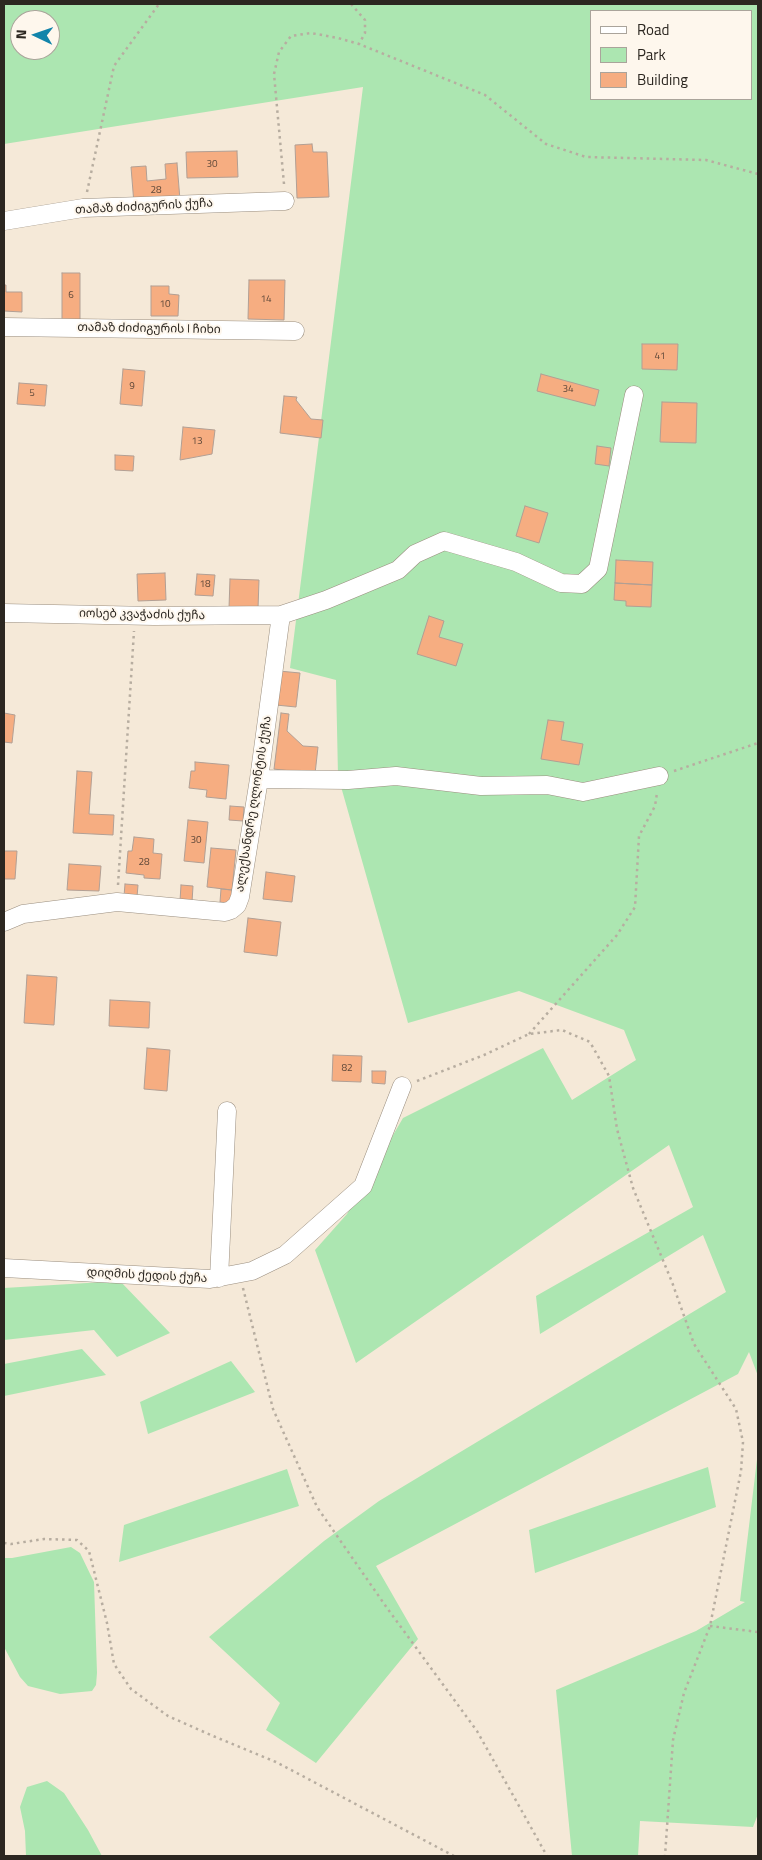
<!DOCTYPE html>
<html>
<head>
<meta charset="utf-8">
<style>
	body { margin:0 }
	#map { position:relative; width:762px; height:1860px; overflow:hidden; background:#f5e9d8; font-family:"Titillium Web",sans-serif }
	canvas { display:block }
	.frame { position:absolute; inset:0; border:5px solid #2c2721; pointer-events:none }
	.legend { position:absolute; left:590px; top:10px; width:162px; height:90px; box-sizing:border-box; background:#fef7ed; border:1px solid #aaa49b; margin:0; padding:6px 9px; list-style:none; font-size:15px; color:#2c2721 }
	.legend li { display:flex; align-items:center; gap:10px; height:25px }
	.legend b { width:25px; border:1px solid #aaa49b }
	.north { position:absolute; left:10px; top:10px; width:50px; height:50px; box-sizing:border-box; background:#fef7ed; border:1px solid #aaa49b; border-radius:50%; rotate:273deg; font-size:14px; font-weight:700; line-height:20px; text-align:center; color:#2c2721 }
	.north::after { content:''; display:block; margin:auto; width:18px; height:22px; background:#1284aa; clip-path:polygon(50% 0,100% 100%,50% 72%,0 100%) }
</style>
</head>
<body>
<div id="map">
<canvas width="762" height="1860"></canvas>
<div class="frame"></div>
<ul class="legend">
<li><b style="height:6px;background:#fff"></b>Road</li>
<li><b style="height:14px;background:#ace6b1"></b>Park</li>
<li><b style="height:14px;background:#f6ad81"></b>Building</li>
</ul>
<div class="north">N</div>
</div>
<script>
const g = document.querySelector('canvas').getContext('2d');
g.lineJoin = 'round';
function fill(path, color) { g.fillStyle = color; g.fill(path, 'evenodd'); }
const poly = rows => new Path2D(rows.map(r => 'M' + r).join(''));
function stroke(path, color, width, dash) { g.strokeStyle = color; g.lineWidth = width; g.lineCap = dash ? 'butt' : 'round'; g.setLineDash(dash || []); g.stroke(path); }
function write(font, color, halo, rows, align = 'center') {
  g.font = font + ' "Titillium Web","Noto Sans Georgian",sans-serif'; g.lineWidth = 4; g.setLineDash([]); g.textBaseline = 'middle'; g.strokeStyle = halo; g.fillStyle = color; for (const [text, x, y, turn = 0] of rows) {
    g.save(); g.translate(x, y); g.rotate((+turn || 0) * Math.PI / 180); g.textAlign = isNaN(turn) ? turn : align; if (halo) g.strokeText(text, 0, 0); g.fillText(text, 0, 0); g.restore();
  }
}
const green = poly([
	[4,4,758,4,758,1376,749,1352,738,1374,376,1566,418,1639,316,1763,266,1730,280,1703,209,1637,324,1541,379,1501,726,1292,703,1235,540,1334,536,1296,693,1207,669,1145,356,1363,315,1250,347,1214,403,1118,543,1048,572,1100,636,1060,624,1030,519,991,408,1023,338,776,336,680,290,668,363,87,4,144],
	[591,11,751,11,751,99,591,99],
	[20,20,50,20,50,50,20,50],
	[120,1281,170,1333,117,1357,94,1330,4,1340,4,1288],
	[82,1349,106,1375,4,1396,4,1364],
	[231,1361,255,1392,148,1434,140,1402],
	[758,1451,758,1814,753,1827,640,1821,638,1856,572,1856,556,1690,696,1631,745,1602,740,1601],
	[708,1467,716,1507,535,1573,529,1530],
	[287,1469,299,1506,119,1562,124,1525],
	[71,1547,80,1553,94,1582,97,1673,96,1685,92,1691,60,1694,28,1686,20,1677,4,1647,4,1558,12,1558],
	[47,1781,64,1793,88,1830,102,1856,26,1856,25,1831,20,1807,27,1787]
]);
const building = poly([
	[312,144,313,152,327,152,329,197,297,198,295,145,312,144],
	[237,151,238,177,187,178,186,152,237,151],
	[177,163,180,200,134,204,131,167,146,166,147,181,166,179,165,164,177,163],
	[62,273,80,273,80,320,62,320,62,273],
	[249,280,285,280,284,320,248,319,249,280],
	[4,285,6,285,6,292,22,292,22,312,4,311,4,285],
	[151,286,169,286,169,294,179,295,178,316,151,316,151,286],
	[642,344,678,344,677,370,642,369,642,344],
	[123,369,145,371,142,406,120,404,123,369],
	[541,374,599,390,595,406,537,391,541,374],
	[19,383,47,385,45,406,17,404,19,383],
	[284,396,297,397,296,400,311,419,323,420,321,438,280,433,284,396],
	[662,402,697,403,696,443,660,442,662,402],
	[183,427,215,430,212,454,180,460,183,427],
	[597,446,611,448,609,466,595,464,597,446],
	[115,455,134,456,133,471,115,470,115,455],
	[525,506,548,513,539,543,516,536,525,506],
	[616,560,653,562,652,585,615,583,616,560],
	[165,573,166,600,138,601,137,574,165,573],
	[197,574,215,575,213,596,195,595,197,574],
	[230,579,259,580,258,609,229,608,230,579],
	[615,583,652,585,651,607,626,606,626,601,614,600,615,583],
	[429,616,444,621,439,637,463,644,456,666,417,654,429,616],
	[279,671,300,673,296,707,276,705,279,671],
	[4,713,15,715,12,743,4,742,4,713],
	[281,713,289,714,287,731,303,746,318,747,315,774,274,769,281,713],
	[548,720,564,722,561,740,583,744,579,765,541,759,548,720],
	[195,762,229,765,226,799,206,797,207,790,189,788,191,771,195,771,195,762],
	[77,771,92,772,89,814,114,815,113,835,73,833,77,771],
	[230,806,244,807,243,821,229,820,230,806],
	[188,820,208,822,204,863,184,861,188,820],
	[134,837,154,839,153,853,162,854,160,879,144,878,144,875,126,873,128,851,132,851,134,837],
	[211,848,236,850,232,890,207,887,211,848],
	[4,851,17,851,15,879,4,879,4,883,4,851],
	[69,864,101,866,99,891,67,890,69,864],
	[266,872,295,876,292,902,263,899,266,872],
	[125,884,138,885,137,897,124,896,125,884],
	[181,885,193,886,192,902,180,901,181,885],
	[221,889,232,890,231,904,220,902,221,889],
	[248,918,281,922,277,956,244,952,248,918],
	[27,975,57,977,54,1025,24,1023,27,975],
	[110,1000,150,1002,149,1028,109,1026,110,1000],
	[147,1048,170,1050,167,1091,144,1089,147,1048],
	[333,1055,362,1056,361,1082,332,1081,333,1055],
	[372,1071,386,1071,385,1084,372,1083,372,1071]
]);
const path = poly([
	[351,4,365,20,365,33,359,44],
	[284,184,274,74,279,52,291,36,311,33,338,38,359,44,485,95,546,144,586,157,706,160,758,174],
	[87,192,114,66,159,4],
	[674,771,758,743],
	[118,885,134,631],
	[529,1034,617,935,635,907,639,836,655,806,657,793],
	[417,1081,484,1055,529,1034,562,1030,590,1042,609,1076,617,1129,633,1188,672,1282,694,1344,736,1409,743,1442,741,1471,710,1626,684,1693,673,1740,665,1856],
	[243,1288,273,1409,317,1507,387,1608,477,1731,547,1856],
	[4,1543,11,1544,44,1539,77,1540,89,1551,107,1623,114,1664,131,1689,168,1716,213,1736,276,1762,454,1856],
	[710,1626,758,1632]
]);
const minor = poly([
	[4,221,83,208,285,201],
	[4,327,295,331],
	[4,613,154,616,281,615,326,600,398,570,415,554,444,541,516,562,561,583,582,584,598,569,634,395],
	[259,779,348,780,396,776,481,786,547,785,583,792,659,776],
	[4,922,23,914,117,902,225,912,231,910,237,905,240,897,259,779,281,615],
	[4,1268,210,1279,252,1271,285,1255,363,1186,402,1086],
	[219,1278,227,1111]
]);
const numberNames = [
	["30",212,165],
	["28",156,191],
	["6",71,296],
	["14",266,300],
	["10",165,305],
	["41",660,357],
	["9",132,387],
	["34",568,390],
	["5",32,394],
	["13",197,442],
	["18",205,585],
	["30",196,841],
	["28",144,863],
	["82",347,1069]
];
const streetNames = [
	["თამაზ ძიძიგურის ქუჩა",144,207,-3],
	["თამაზ ძიძიგურის I ჩიხი",149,329,1],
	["იოსებ კვაჭაძის ქუჩა",142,615,1],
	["ალექსანდრე ღლონტის ქუჩა",254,804,-81],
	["დიღმის ქედის ქუჩა",147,1276,3]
];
fill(green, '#ace6b1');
fill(building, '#f6ad81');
stroke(building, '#b19f94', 1);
stroke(minor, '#9a8e7f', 19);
stroke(path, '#b7ada0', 2.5, [2.5, 4]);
stroke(minor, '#fff', 18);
write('10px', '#5e4839', null, numberNames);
write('12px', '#2c2721', '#fef7ed', streetNames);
</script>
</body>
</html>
